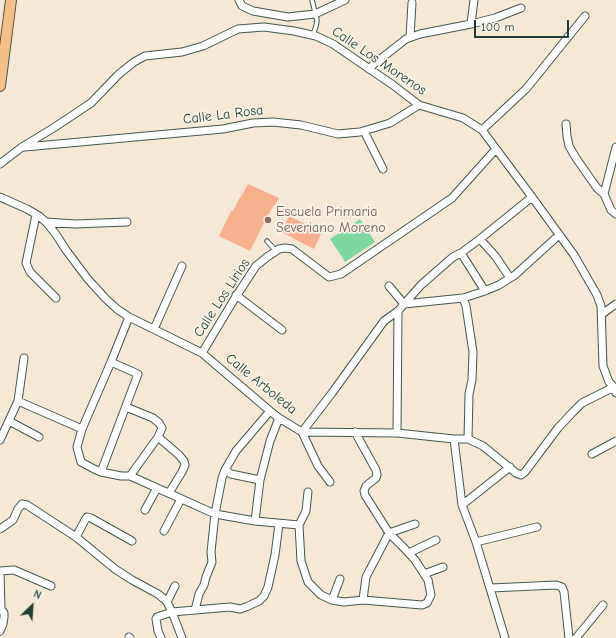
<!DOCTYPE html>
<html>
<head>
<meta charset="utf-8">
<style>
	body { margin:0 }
	#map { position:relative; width:616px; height:638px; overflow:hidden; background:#f5e9d5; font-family:"Comic Neue",sans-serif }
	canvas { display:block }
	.north { position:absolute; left:12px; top:586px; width:40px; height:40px; -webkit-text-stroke:3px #f7f3e8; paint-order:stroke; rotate:25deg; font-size:11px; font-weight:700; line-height:16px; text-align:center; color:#1f3d34 }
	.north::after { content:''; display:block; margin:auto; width:14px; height:18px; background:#1f3d34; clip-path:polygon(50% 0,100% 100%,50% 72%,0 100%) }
	.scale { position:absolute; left:474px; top:20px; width:95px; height:18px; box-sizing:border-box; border:2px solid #1f3d34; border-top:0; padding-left:5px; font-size:12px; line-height:14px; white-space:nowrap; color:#1f3d34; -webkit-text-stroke:3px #f7f3e8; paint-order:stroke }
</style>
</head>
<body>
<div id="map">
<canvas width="616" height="638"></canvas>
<div class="north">N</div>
<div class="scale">100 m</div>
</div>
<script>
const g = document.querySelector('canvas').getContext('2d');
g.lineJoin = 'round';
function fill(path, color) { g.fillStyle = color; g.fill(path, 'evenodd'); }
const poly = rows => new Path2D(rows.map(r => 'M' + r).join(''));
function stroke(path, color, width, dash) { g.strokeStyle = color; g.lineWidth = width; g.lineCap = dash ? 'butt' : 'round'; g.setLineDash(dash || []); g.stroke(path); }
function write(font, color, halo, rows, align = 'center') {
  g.font = font + ' "Comic Neue",sans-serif'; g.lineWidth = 3.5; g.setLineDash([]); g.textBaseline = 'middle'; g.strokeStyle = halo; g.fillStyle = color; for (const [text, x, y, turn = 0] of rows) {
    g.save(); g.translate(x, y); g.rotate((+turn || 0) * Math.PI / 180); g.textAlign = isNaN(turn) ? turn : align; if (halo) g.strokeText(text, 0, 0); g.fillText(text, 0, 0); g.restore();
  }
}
const green = poly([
	[360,219,375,242,345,262,330,239]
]);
const building = poly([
	[248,184,279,198,275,205,274,205,266,219,250,251,219,236,231,211,233,211,240,197,241,197],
	[289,216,322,232,314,249,281,232]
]);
const lane = poly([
	[312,0,317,20,316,26,313,35],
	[267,241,276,251]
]);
const street = poly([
	[239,0,242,6,253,11,288,17,315,14,345,0],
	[471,24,495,18,521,8],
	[410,37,412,3],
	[369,69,374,64,406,39,420,34,471,24,474,0],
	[566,124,567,136,569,146,576,158,597,188,604,194,611,210,616,214],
	[482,130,526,89,585,16],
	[364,131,383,169],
	[25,147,223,129,253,123,273,122,301,125,338,134,360,132,390,123,419,105],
	[0,164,22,147,55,127,91,103,119,74,134,62,145,56,182,52,203,46,238,29,264,27,294,31,316,36,333,44,393,85,419,105,463,118,471,123,482,130,532,197,574,255,597,295,601,306,603,366,609,382,614,387,616,388],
	[604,194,616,147],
	[0,197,27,209,39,216,46,222,55,233,66,250,87,278,105,298,117,309,129,317,202,353,270,411,279,418,302,432,397,433,454,439,468,439,483,446,516,473,521,475,525,472,558,428,572,413,582,403,614,387,616,393],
	[36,215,26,263,30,272,56,298],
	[46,222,75,224,127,222],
	[480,239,496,257,510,278],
	[461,253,485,291],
	[389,286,404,304,463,298,482,292,499,285,515,275,559,235],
	[236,295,282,330],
	[463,298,466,306,473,352,472,380,469,394,468,439],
	[602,314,616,304],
	[129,317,111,362,82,429,77,447,81,462,94,469,101,472,121,476,130,476,137,479,215,514,255,521,299,525],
	[154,329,182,266],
	[202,353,235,298,256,266,267,257,279,249,285,248,292,249,329,277,341,274,452,198,496,149],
	[18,401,82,429],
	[126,407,153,418,159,423,162,428,158,437,130,476],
	[9,421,39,437],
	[302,432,332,393,384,321,398,311,421,285,453,257,461,253,480,239,532,197],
	[302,432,318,466,330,482],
	[355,432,376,470,377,475,376,478,366,486,364,491,365,495,389,533,404,548,415,560,428,580,431,595,427,603,422,605,363,600],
	[397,433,398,311],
	[158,437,179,455,184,461,185,465,182,472,169,493],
	[454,439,462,505,476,542,505,638],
	[0,440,18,401,24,358],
	[592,454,616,441],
	[225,470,231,474,260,480],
	[101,472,138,374,111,362],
	[308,492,306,511,299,525,301,561,308,582,321,595,332,600,344,602,363,600,366,577,389,533,415,524],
	[462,505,510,467],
	[145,510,157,488],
	[255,521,260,480,270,441,279,418],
	[0,529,13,520,18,509,22,504,27,505,76,537,115,569,132,580,158,594,164,599,167,602,172,612,182,638],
	[164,531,181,499],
	[76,537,85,520,87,517,91,518,132,541],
	[476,542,537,527],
	[409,553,421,547,436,540],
	[424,574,443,567],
	[491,588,556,585,562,587,564,592,569,638],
	[332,600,340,579],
	[167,602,175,586],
	[195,610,199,594,204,585,206,577,212,562,211,552,215,514,222,478,225,470,236,451,270,411],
	[0,631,3,624,4,617,4,613,1,609,0,571,14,570,51,586],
	[129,637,130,638],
	[161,638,158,631,156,619,157,617,172,612,230,607,240,609,246,607,259,601,264,596,268,587,275,555,279,524],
	[576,638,603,605]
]);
const primary = poly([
	[0,86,11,0]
]);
const markers = [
	[268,220,4,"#8d6e63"]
];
const streetNames = [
	["Calle Los Morenos",379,61,34],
	["Calle La Rosa",223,115,-7],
	["Calle Los Lirios",222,298,-57],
	["Calle Arboleda",261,384,39]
];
const educationNames = [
	["Escuela Primaria",276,212],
	["Severiano Moreno",276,228]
];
fill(green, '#7ed79d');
fill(building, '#f7b08d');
stroke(lane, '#3f574c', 5.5);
stroke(street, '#3f574c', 9);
stroke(primary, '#3f574c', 12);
stroke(lane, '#fff', 3.5);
stroke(street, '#fff', 7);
stroke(primary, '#f6be87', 10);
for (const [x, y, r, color] of markers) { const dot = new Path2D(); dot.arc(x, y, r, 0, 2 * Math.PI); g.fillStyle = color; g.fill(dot); stroke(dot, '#f7f3e8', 1.5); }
write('14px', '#1f3d34', '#f7f3e8', streetNames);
write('14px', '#785e54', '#f7f3e8', educationNames, 'left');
</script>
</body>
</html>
